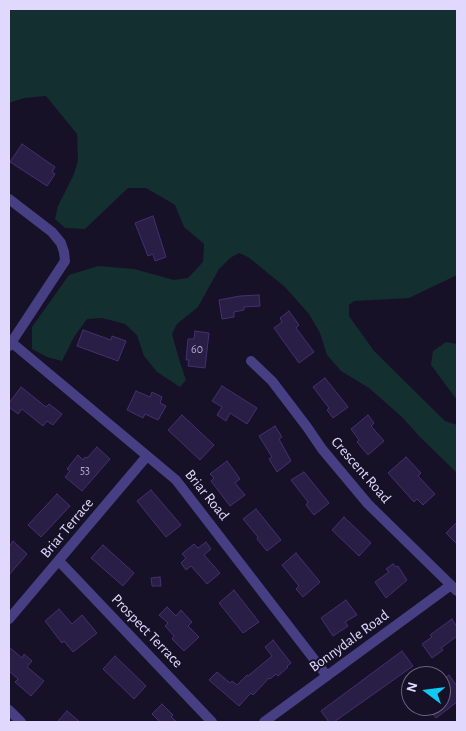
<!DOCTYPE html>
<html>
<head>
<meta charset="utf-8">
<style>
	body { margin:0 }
	#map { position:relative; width:466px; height:731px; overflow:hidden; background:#161127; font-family:"Alegreya Sans",sans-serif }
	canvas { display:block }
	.frame { position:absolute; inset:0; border:10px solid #e0d8fd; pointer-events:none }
	.north { position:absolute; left:401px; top:666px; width:50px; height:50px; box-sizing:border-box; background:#161127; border:1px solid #67617d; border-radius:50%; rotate:285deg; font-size:14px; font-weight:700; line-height:20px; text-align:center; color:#e0d8fd }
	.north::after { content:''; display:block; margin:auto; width:18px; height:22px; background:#0fc9f2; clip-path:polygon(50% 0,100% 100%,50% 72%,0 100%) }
</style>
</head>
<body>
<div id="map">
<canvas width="466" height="731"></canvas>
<div class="frame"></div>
<div class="north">N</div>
</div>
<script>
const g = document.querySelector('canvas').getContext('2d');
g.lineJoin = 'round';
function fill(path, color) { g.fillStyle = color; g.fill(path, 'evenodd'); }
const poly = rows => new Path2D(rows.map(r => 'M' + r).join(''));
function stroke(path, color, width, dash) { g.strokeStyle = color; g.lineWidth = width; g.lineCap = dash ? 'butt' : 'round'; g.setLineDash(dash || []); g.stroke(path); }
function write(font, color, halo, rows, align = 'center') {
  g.font = font + ' "Alegreya Sans",sans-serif'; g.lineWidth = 4; g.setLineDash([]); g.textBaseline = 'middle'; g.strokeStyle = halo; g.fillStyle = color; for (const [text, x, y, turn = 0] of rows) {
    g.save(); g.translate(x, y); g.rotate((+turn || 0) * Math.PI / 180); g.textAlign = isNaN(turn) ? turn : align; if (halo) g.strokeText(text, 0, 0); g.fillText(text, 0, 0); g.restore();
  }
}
const green = poly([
	[9,9,457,9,457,275,409,298,354,301,349,305,349,316,374,351,445,421,457,425,457,473,419,436,402,417,369,388,341,371,327,355,320,333,309,314,285,287,248,257,239,253,230,258,219,269,198,307,177,324,172,334,179,359,186,380,180,387,157,372,144,356,137,335,125,324,102,318,87,319,74,337,62,361,47,357,32,349,32,327,69,275,98,266,134,269,174,280,188,278,203,262,204,244,184,227,175,205,146,188,128,188,85,229,65,228,55,219,58,206,74,174,78,160,77,134,46,96,24,98,9,103],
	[446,342,457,344,457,400,431,365,433,351]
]);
const building = poly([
	[22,144,55,167,52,172,55,174,47,186,10,162,22,144],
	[153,216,166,257,155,261,153,254,148,256,135,223,153,216],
	[259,295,260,306,244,307,244,310,234,312,234,317,222,319,219,300,240,296,259,295],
	[289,311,299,325,296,328,314,352,299,363,274,328,282,322,280,318,289,311],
	[83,330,111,340,112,336,126,341,118,361,77,346,83,330],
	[195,331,209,333,205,368,188,366,189,360,186,360,188,339,194,339,195,331],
	[325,378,348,407,333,418,327,410,329,408,313,387,325,378],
	[222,386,257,408,247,424,230,413,226,421,217,415,222,407,212,401,222,386],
	[21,387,46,407,49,404,62,414,53,425,47,421,43,426,22,409,18,414,9,407,9,403,21,387],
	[136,391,150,397,152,392,162,397,160,403,166,406,158,420,145,414,143,418,127,410,136,391],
	[182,415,214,445,200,460,168,430,182,415],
	[368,415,374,423,371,426,384,441,368,455,357,442,359,440,351,429,368,415],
	[275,426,282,437,279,439,291,461,277,472,269,459,272,457,259,436,275,426],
	[97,447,110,459,82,491,65,477,70,471,67,469,78,455,83,460,85,457,87,458,97,447],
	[406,457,421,473,418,476,435,494,423,505,417,499,414,502,388,473,406,457],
	[227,461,240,479,235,483,245,495,230,506,211,481,214,478,210,474,227,461],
	[304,472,329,503,314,515,306,505,308,502,291,480,304,472],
	[151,490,181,525,166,537,137,501,151,490],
	[57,494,70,506,41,537,28,525,57,494],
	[256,509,281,540,267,551,257,539,258,537,243,519,256,509],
	[344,517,371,543,359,556,332,530,344,517],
	[457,522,457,544,446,533,457,522],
	[13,541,27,554,9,575,9,547,13,541],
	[206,542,211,549,204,555,220,573,207,584,191,566,186,570,181,563,186,558,182,554,194,544,198,548,206,542],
	[103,545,134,573,123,586,91,558,103,545],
	[296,553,320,582,303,597,296,589,299,586,282,565,296,553],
	[393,564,396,567,398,566,407,580,386,598,375,582,389,572,386,569,393,564],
	[160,577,161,586,152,586,151,578,160,577],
	[234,590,259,622,243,633,219,603,234,590],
	[346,600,357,615,345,622,348,626,333,636,321,618,346,600],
	[167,607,176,616,181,610,192,622,188,626,199,637,184,651,172,639,174,636,165,626,168,623,159,615,167,607],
	[59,609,72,624,82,615,97,633,73,652,64,641,62,643,45,621,59,609],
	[452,619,457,627,457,636,441,648,443,650,432,658,422,644,432,637,430,635,452,619],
	[273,640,291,663,287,666,288,667,278,676,276,674,270,679,269,678,253,695,251,693,239,706,209,680,217,672,230,683,232,681,237,685,247,675,248,676,272,656,265,647,273,640],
	[9,647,22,658,24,654,32,661,27,667,44,681,31,696,15,682,18,679,9,671,9,647],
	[402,651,413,666,334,722,329,722,321,711,402,651],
	[115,656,146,686,134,699,103,669,115,656],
	[449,675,457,686,457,702,436,718,427,706,441,706,441,695,446,691,441,684,441,681,449,675],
	[162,704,173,715,171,717,177,722,160,722,152,714,162,704],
	[67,711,80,722,57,722,67,711]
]);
const street = poly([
	[9,199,52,232,61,243,64,252,65,261,9,346],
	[11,342,176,480,327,676],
	[251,361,272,381,307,427,322,449,368,504,457,591],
	[59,561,212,722],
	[9,619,147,456],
	[9,710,21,722],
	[264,722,451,585]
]);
const numberNames = [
	["60",197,349],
	["53",85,470]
];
const streetNames = [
	["Crescent Road",361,470,49],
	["Briar Road",207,495,51],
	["Briar Terrace",67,528,-50],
	["Prospect Terrace",147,631,46],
	["Bonnydale Road",349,641,-36]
];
fill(green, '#142f30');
fill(building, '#291e46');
stroke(building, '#433171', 1);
stroke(street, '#473f83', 10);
write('12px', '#b2aacf', null, numberNames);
write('15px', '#e0d8fd', '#161127', streetNames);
</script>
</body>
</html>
